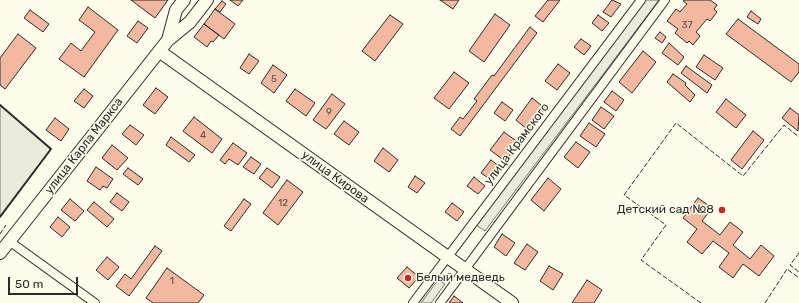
<!DOCTYPE html>
<html>
<head>
<meta charset="utf-8">
<style>
	body { margin:0 }
	#map { position:relative; width:799px; height:303px; overflow:hidden; background:#fdfbea; font-family:Rubik,sans-serif }
	canvas { display:block }
	.scale { position:absolute; left:8px; top:277px; width:70px; height:18px; box-sizing:border-box; border:2px solid #2b2b2b; border-top:0; padding-left:5px; font-size:12px; line-height:14px; white-space:nowrap; color:#2b2b2b; -webkit-text-stroke:3px #fdfbea; paint-order:stroke }
</style>
</head>
<body>
<div id="map">
<canvas width="799" height="303"></canvas>
<div class="scale">50 m</div>
</div>
<script>
const g = document.querySelector('canvas').getContext('2d');
g.lineJoin = 'round';
function fill(path, color) { g.fillStyle = color; g.fill(path, 'evenodd'); }
const poly = rows => new Path2D(rows.map(r => 'M' + r).join(''));
function stroke(path, color, width, dash) { g.strokeStyle = color; g.lineWidth = width; g.lineCap = dash ? 'butt' : 'round'; g.setLineDash(dash || []); g.stroke(path); }
function write(font, color, halo, rows, align = 'center') {
  g.font = font + ' Rubik,sans-serif'; g.lineWidth = 3; g.setLineDash([]); g.textBaseline = 'middle'; g.strokeStyle = halo; g.fillStyle = color; for (const [text, x, y, turn = 0] of rows) {
    g.save(); g.translate(x, y); g.rotate((+turn || 0) * Math.PI / 180); g.textAlign = isNaN(turn) ? turn : align; if (halo) g.strokeText(text, 0, 0); g.fillText(text, 0, 0); g.restore();
  }
}
const green = poly([
	[646,0,659,0,485,231,476,225,646,0],
	[0,105,51,149,0,217,0,105],
	[438,280,445,284,431,303,421,303,438,280]
]);
const building = poly([
	[131,0,168,0,155,18,131,0],
	[230,0,243,0,238,6,230,0],
	[440,0,459,0,453,9,440,0],
	[548,0,560,0,543,22,535,16,548,0],
	[612,0,621,4,611,17,603,12,612,0],
	[685,0,710,0,717,5,714,9,717,12,710,21,707,19,696,32,700,36,693,45,689,41,687,43,675,33,678,29,667,21,676,9,680,12,687,4,683,1,685,0],
	[222,1,226,4,220,12,215,9,222,1],
	[88,7,118,30,84,77,59,59,71,43,81,51,95,32,79,20,88,7],
	[215,9,235,24,224,39,204,24,215,9],
	[30,10,49,24,43,32,24,18,30,10],
	[751,11,761,19,758,24,747,17,751,11],
	[495,14,510,25,484,62,469,51,495,14],
	[390,15,403,24,375,61,362,51,390,15],
	[598,15,609,23,602,31,592,23,598,15],
	[738,19,799,64,799,72,791,82,726,34,738,19],
	[138,21,148,28,137,43,127,36,138,21],
	[204,24,219,35,213,42,211,41,207,47,194,37,204,24],
	[530,27,537,33,460,136,451,129,460,117,463,119,477,101,474,99,492,75,494,76,530,27],
	[660,32,666,37,662,43,655,38,660,32],
	[18,34,36,48,5,89,0,85,0,58,18,34],
	[581,39,591,46,584,55,574,47,581,39],
	[669,43,684,57,678,65,662,53,669,43],
	[643,51,656,62,632,93,619,82,643,51],
	[249,54,259,61,249,74,240,68,249,54],
	[704,55,723,68,715,80,696,67,704,55],
	[558,64,570,73,557,90,545,81,558,64],
	[273,65,287,75,274,93,261,83,273,65],
	[686,66,712,85,707,93,681,73,686,66],
	[454,72,469,83,449,109,434,98,454,72],
	[673,74,686,83,685,85,695,95,690,102,667,82,673,74],
	[156,88,168,97,155,114,143,105,156,88],
	[84,89,93,96,84,108,74,101,84,89],
	[295,89,315,103,306,116,286,101,295,89],
	[612,91,624,100,616,111,604,102,612,91],
	[332,94,345,104,326,129,313,120,332,94],
	[532,98,545,108,528,130,516,120,532,98],
	[726,99,746,115,736,128,716,112,726,99],
	[502,102,513,110,505,121,494,113,502,102],
	[601,107,614,116,604,129,592,120,601,107],
	[790,108,799,115,798,131,782,118,790,108],
	[194,117,222,139,212,153,183,131,194,117],
	[55,118,69,129,61,141,46,130,55,118],
	[344,121,359,132,349,145,334,134,344,121],
	[589,123,605,134,596,147,580,136,589,123],
	[130,125,144,135,136,145,122,134,130,125],
	[753,131,764,140,742,169,731,160,753,131],
	[504,132,519,143,505,161,490,150,504,132],
	[171,137,195,155,189,162,166,145,171,137],
	[576,142,590,152,578,168,564,157,576,142],
	[233,143,247,153,238,165,229,159,225,164,220,160,233,143],
	[112,145,128,158,117,170,102,158,112,145],
	[383,148,398,160,389,172,374,161,383,148],
	[251,157,261,164,254,174,243,167,251,157],
	[491,160,500,167,491,180,481,173,491,160],
	[96,167,113,179,107,188,103,186,100,190,87,181,96,167],
	[128,168,143,179,138,185,123,174,128,168],
	[267,168,280,177,272,188,259,178,267,168],
	[415,176,425,183,417,193,408,187,415,176],
	[474,177,485,186,478,194,467,186,474,177],
	[548,178,561,189,544,211,531,200,548,178],
	[287,180,303,192,278,225,263,213,287,180],
	[117,193,129,202,122,211,110,202,117,193],
	[698,198,712,208,702,221,720,235,730,222,743,232,733,245,750,259,761,245,774,256,759,276,743,264,733,278,719,267,729,253,713,241,702,254,687,242,697,229,683,218,698,198],
	[70,199,84,211,75,221,61,210,70,199],
	[244,199,251,204,231,231,224,226,244,199],
	[94,202,114,219,107,227,87,210,94,202],
	[452,203,464,212,457,221,445,212,452,203],
	[58,217,70,227,62,237,50,227,58,217],
	[502,234,515,243,506,256,494,247,502,234],
	[527,244,538,252,525,270,514,263,527,244],
	[155,246,162,251,129,296,116,286,125,274,131,279,155,246],
	[107,257,119,267,108,280,96,270,107,257],
	[549,266,563,274,553,290,540,281,549,266],
	[407,267,419,277,409,288,397,278,407,267],
	[167,268,204,295,198,303,153,303,146,298,167,268],
	[587,280,602,290,594,303,572,303,587,280],
	[454,296,463,303,449,303,454,296]
]);
const street = poly([
	[9,241,95,303],
	[413,303,641,0],
	[440,303,665,0]
]);
const secondary = poly([
	[168,40,176,10,184,0],
	[159,51,512,303],
	[0,253,168,40,190,22,207,0]
]);
const fence = poly([
	[0,234,6,225],
	[799,253,790,265,799,272],
	[701,303,641,260,666,225,624,195,676,123,743,176,784,125,799,137],
	[765,303,787,269,799,278]
]);
const wall = poly([
	[0,105,51,149,0,217]
]);
const markers = [
	[722,210,4,"#c62828"],
	[408,278,4,"#c62828"]
];
const numberNames = [
	["37",687,25],
	["5",274,79],
	["9",329,112],
	["4",203,135],
	["12",283,203],
	["1",172,281]
];
const streetNames = [
	["улица Крамского",517,144,-53],
	["улица Карла Маркса",84,146,-52],
	["улица Кирова",335,177,36]
];
const poiNames = [
	["Детский сад №8",714,210],
	["Белый медведь",416,278,"left"]
];
fill(green, '#ecebdb');
stroke(green, '#74746e', 1);
fill(building, '#f2b8a0');
stroke(building, '#2b2b2b', 1);
stroke(street, '#2b2b2b', 10);
stroke(secondary, '#2b2b2b', 14);
stroke(street, '#fdfbea', 8);
stroke(secondary, '#fdfbea', 12);
stroke(fence, '#2b2b2b', 1, [5, 2]);
stroke(wall, '#2b2b2b', 2);
for (const [x, y, r, color] of markers) { const dot = new Path2D(); dot.arc(x, y, r, 0, 2 * Math.PI); g.fillStyle = color; g.fill(dot); stroke(dot, '#fdfbea', 1.5); }
write('10px', '#5d4e48', null, numberNames);
write('12px', '#2b2b2b', '#fdfbea', streetNames);
write('12px', '#2b2b2b', '#fdfbea', poiNames, 'right');
</script>
</body>
</html>
